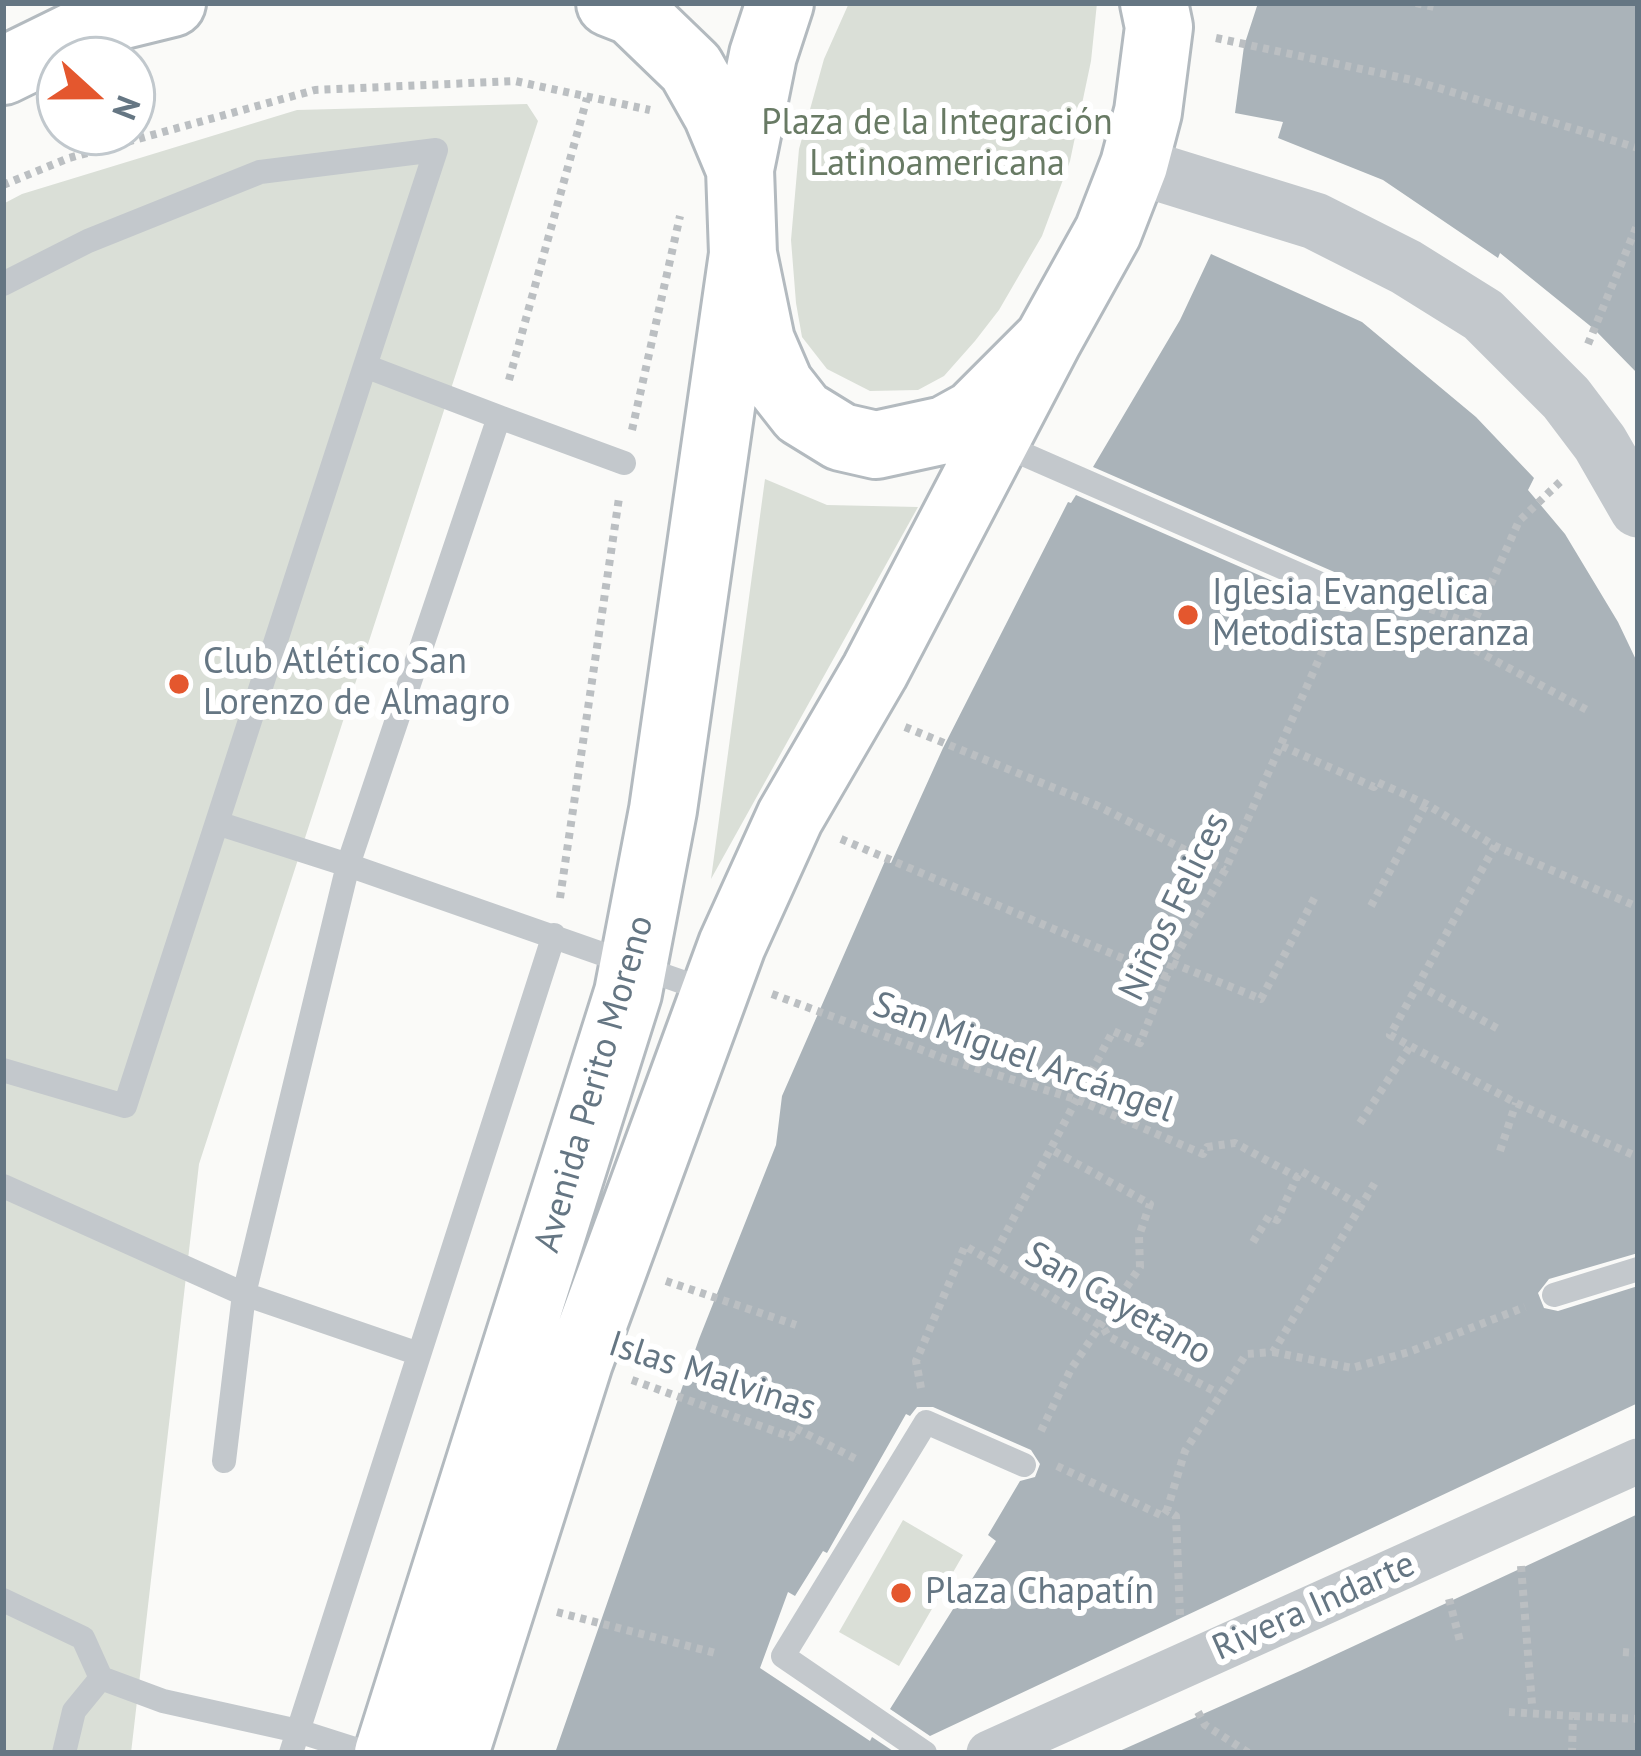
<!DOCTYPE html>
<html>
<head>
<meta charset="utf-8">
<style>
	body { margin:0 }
	#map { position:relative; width:1641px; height:1756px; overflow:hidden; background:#fafaf8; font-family:"PT Sans",sans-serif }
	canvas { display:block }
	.frame { position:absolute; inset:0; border:6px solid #657683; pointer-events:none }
	.north { position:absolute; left:36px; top:36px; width:120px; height:120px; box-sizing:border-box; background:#fff; border:3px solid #c1c8cd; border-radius:50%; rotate:111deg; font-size:33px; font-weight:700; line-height:48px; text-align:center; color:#657683 }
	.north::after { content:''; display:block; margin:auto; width:42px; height:54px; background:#e4572e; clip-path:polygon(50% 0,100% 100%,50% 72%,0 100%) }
</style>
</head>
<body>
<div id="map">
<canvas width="1641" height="1756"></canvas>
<div class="frame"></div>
<div class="north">N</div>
</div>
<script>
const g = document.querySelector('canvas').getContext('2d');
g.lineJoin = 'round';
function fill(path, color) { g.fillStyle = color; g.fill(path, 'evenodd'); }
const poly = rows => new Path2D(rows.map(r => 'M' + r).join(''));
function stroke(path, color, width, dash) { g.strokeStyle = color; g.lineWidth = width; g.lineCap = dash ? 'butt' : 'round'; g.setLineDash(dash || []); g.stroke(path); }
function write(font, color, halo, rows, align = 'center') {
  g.font = font + ' "PT Sans",sans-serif'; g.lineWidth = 12; g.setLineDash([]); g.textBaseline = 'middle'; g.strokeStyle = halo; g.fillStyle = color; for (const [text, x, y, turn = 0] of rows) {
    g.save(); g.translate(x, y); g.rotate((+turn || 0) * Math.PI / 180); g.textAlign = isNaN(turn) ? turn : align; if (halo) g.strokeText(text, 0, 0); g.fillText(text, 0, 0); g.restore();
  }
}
const green = poly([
	[849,3,1097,3,1091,61,1070,161,1042,236,999,310,975,341,944,376,918,390,870,391,827,369,802,337,796,303,791,240,799,149,824,59],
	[527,104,538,121,199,1164,131,1753,3,1753,3,204,22,194,297,110],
	[765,479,827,505,918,507,711,879],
	[903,1520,963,1555,899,1666,839,1632]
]);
const building = poly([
	[1258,3,1638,3,1638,374,1594,329,1500,253,1498,258,1383,180,1278,138,1283,122,1235,113,1244,46],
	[1211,254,1362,322,1476,417,1534,478,1528,490,1565,534,1618,622,1638,664,1638,1253,1549,1279,1538,1293,1544,1308,1558,1311,1638,1286,1638,1403,930,1736,890,1709,996,1541,988,1535,1020,1481,1035,1477,1040,1464,1031,1450,933,1407,917,1407,910,1416,906,1414,827,1553,823,1551,795,1596,788,1592,760,1668,870,1741,872,1737,896,1753,555,1753,699,1339,776,1145,782,1096,885,861,891,863,943,748,1068,502,1071,503,1076,495,1341,611,1351,612,1363,604,1364,593,1355,581,1093,467,1180,320],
	[1638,1514,1638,1753,1115,1753,1300,1671]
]);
const path = poly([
	[1416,3,1434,7],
	[1216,38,1412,80,1638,148],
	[3,185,69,158,315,90,515,81,650,110],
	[1588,344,1638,223],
	[509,380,587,98],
	[632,430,680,216],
	[1560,482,1519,521,1464,644,1587,710],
	[1385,592,1474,625],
	[905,727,1096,805,1225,870],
	[1282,746,1374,787,1377,782,1426,804,1495,846,1638,907],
	[841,839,1167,977],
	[1495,846,1390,1035,1516,1103,1638,1157],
	[560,898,619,498],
	[1371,906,1426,804],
	[1172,963,1261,999,1316,895],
	[1418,985,1502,1031],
	[772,994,946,1059,1078,1100,1203,1154,1207,1147,1235,1143,1297,1177,1301,1171,1359,1205],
	[1360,1123,1411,1045],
	[1500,1151,1516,1103],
	[1253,1242,1269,1216,1277,1220,1297,1177],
	[991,1261,1103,1327,1108,1336,1218,1393],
	[666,1281,796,1325],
	[1273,1352,1352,1368,1409,1352,1525,1307],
	[632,1380,791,1437,795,1428,858,1460],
	[921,1388,916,1361,965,1246,991,1261,1113,1031,1140,1043,1172,963,1225,870,1332,630],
	[1041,1431,1071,1369,1140,1267,1139,1236,1150,1204,1052,1150],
	[1057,1466,1163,1516,1167,1510],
	[1521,1566,1532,1704],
	[1449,1599,1461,1645],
	[557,1612,719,1654],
	[1180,1615,1176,1516,1167,1510,1185,1451,1246,1354,1273,1352,1376,1181],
	[1623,1652,1638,1653],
	[1198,1712,1205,1725,1249,1753],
	[1509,1712,1573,1716,1572,1753],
	[1574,1716,1638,1719]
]);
const service = poly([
	[3,284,88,241,260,172,436,150,365,366,499,417,348,865,711,992],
	[499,417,624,463],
	[998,443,1348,596],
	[217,823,348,865,244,1294,224,1461],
	[3,1070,125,1106,365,366],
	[3,1186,244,1294,419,1354],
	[1554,1295,1638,1269],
	[3,1600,83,1638,101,1678,74,1711,64,1753],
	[101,1678,163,1701,298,1731,367,1753],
	[291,1753,554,935],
	[925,1753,783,1656,926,1422,1024,1465]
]);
const minor = poly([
	[989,1753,1638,1461]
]);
const tertiary = poly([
	[1134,165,1315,221,1406,267,1483,315,1566,398,1600,443,1638,509]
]);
const secondary = poly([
	[610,3,633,12,691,68,717,114,740,169],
	[780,3,763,55,740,169,743,254,761,341,780,385,802,413,841,437,876,445,945,430,974,414,1048,340,1108,232,1134,165,1148,112,1159,27,1154,3],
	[3,71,111,18,172,3],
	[388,1753,628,993,663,810,743,254],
	[455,1753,579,1362,732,945,790,817,875,671,1048,340]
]);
const markers = [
	[1188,615,12,"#e4572e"],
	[179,684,12,"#e4572e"],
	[901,1593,12,"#e4572e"]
];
const parkNames = [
	["Plaza de la Integración",937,124],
	["Latinoamericana",937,165]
];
const poiNames = [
	["Iglesia Evangelica",1212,594],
	["Metodista Esperanza",1212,635],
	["Club Atlético San",203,663],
	["Lorenzo de Almagro",203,704],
	["Plaza Chapatín",925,1593]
];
const streetNames = [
	["Niños Felices",1175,907,-64],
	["San Miguel Arcángel",1023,1058,20],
	["Avenida Perito Moreno",595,1084,-74],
	["San Cayetano",1118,1304,30],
	["Islas Malvinas",712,1377,18],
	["Rivera Indarte",1314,1607,-24]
];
fill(green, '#dadfd7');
fill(building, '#aab3b9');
stroke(secondary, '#b3babf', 72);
stroke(path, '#bbbfc2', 8, [6, 6]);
stroke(service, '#c3c8cc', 24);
stroke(minor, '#c3c8cc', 45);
stroke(tertiary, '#c3c8cc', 57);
stroke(secondary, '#fff', 66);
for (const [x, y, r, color] of markers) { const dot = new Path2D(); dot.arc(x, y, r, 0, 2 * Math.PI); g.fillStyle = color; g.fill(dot); stroke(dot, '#fff', 4.5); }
write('36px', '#687a64', '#fff', parkNames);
write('36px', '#657683', '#fff', poiNames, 'left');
write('36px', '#657683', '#fff', streetNames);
</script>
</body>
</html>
